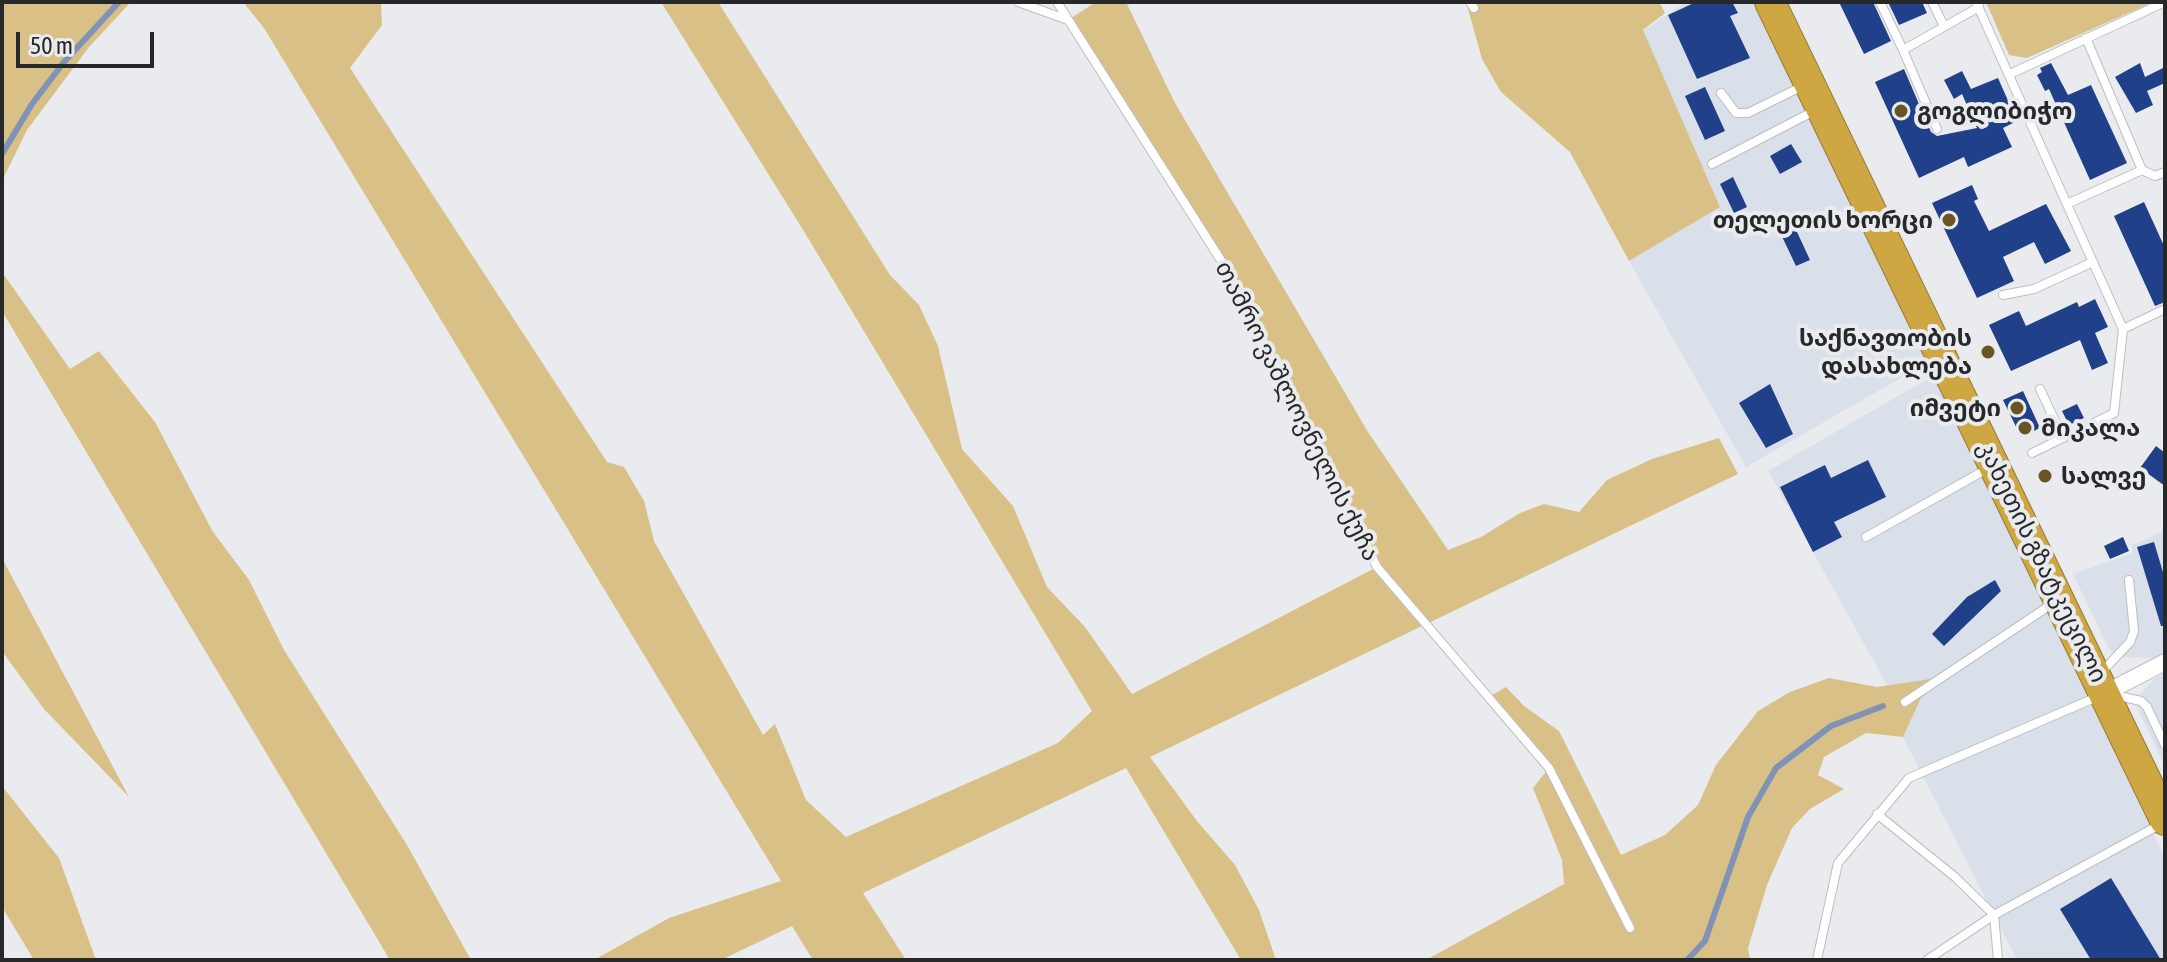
<!DOCTYPE html>
<html>
<head>
<meta charset="utf-8">
<style>
	body { margin:0 }
	#map { position:relative; width:2167px; height:962px; overflow:hidden; background:#e9ebee; font-family:"Asap Condensed",sans-serif }
	canvas { display:block }
	.frame { position:absolute; inset:0; border:4px solid #272829; pointer-events:none }
	.scale { position:absolute; left:16px; top:32px; width:138px; height:36px; box-sizing:border-box; border:4px solid #272829; border-top:0; padding-left:10px; font-size:24px; line-height:28px; white-space:nowrap; color:#272829; -webkit-text-stroke:6px #e9ebee; paint-order:stroke }
</style>
</head>
<body>
<div id="map">
<canvas width="2167" height="962"></canvas>
<div class="frame"></div>
<div class="scale">50 m</div>
</div>
<script>
const g = document.querySelector('canvas').getContext('2d');
g.lineJoin = 'round';
function fill(path, color) { g.fillStyle = color; g.fill(path, 'evenodd'); }
const poly = rows => new Path2D(rows.map(r => 'M' + r).join(''));
function stroke(path, color, width, dash) { g.strokeStyle = color; g.lineWidth = width; g.lineCap = dash ? 'butt' : 'round'; g.setLineDash(dash || []); g.stroke(path); }
function write(font, color, halo, rows, align = 'center') {
  g.font = font + ' "Asap Condensed","Noto Sans Georgian",sans-serif'; g.lineWidth = 8; g.setLineDash([]); g.textBaseline = 'middle'; g.strokeStyle = halo; g.fillStyle = color; for (const [text, x, y, turn = 0] of rows) {
    g.save(); g.translate(x, y); g.rotate((+turn || 0) * Math.PI / 180); g.textAlign = isNaN(turn) ? turn : align; if (halo) g.strokeText(text, 0, 0); g.fillText(text, 0, 0); g.restore();
  }
}
const built = poly([
	[1686,2,1756,2,1930,361,1746,467,1629,261,1720,207,1643,31],
	[1936,374,2165,859,2165,960,2017,960,1903,737,1930,680,1887,685,1768,471],
	[2165,531,2165,654,2158,658,2118,657,2109,649,2073,574,2133,553,2132,545],
	[2165,673,2165,767,2134,701,2153,680]
]);
const green = poly([
	[2,2,131,2,89,47,27,130,2,181],
	[243,2,381,2,382,25,350,68,607,462,624,467,644,501,654,541,763,735,775,724,806,800,846,837,1058,743,1092,711,805,233,661,2,718,2,890,275,919,305,938,346,962,449,1013,506,1047,587,1085,627,1132,694,1377,567,1229,273,1068,20,1096,2,1126,2,1175,103,1368,432,1448,550,1481,537,1520,513,1544,504,1579,512,1607,480,1652,459,1719,438,1738,474,1150,757,1197,821,1235,865,1259,910,1276,960,1241,960,1126,768,863,893,906,960,813,960,792,926,721,960,594,960,669,918,781,881,264,28],
	[1466,2,1659,2,1665,13,1643,30,1720,207,1629,261,1570,152,1501,92,1482,59],
	[1986,2,2153,2,2027,58,2009,55],
	[2,272,70,369,99,351,155,422,213,532,249,580,284,650,407,845,471,960,390,960,2,311],
	[2,558,129,797,44,709,2,651],
	[1829,678,1877,687,1930,679,1903,737,1866,733,1824,757,1818,775,1844,789,1810,809,1792,828,1767,885,1748,948,1750,960,1426,960,1564,884,1562,860,1533,788,1549,768,1489,697,1506,687,1524,706,1559,731,1621,855,1665,835,1698,805,1716,765,1758,711,1790,692],
	[2,786,59,858,96,960,34,960,2,907]
]);
const stream = poly([
	[2,154,32,104,64,62,119,2],
	[1687,960,1705,941,1748,817,1776,768,1831,726,1883,706]
]);
const building = poly([
	[1696,2,1732,2,1738,13,1730,16,1750,58,1697,79,1668,15],
	[1839,2,1873,2,1891,41,1864,54],
	[1888,2,1922,2,1927,13,1899,25],
	[2051,63,2068,95,2091,85,2127,163,2090,180,2049,89,2045,91,2037,75,2042,72,2040,68],
	[2140,63,2145,77,2165,67,2165,83,2147,91,2153,105,2136,113,2115,77],
	[1904,69,1931,132,1937,136,1977,128,1962,94,1954,99,1944,80,1962,71,1971,89,1998,78,2017,121,2003,128,2012,147,1968,167,1964,157,1919,178,1875,82],
	[1705,87,1725,131,1705,140,1685,96],
	[1791,144,1802,162,1780,174,1770,156],
	[1733,177,1747,207,1734,213,1720,184],
	[1972,185,1978,199,1974,201,1989,231,2046,204,2071,251,2045,264,2034,242,2003,257,2014,281,1977,298,1932,203],
	[2144,202,2165,248,2165,302,2155,306,2114,216],
	[1791,219,1810,260,1796,266,1777,226],
	[2095,299,2108,327,2095,333,2108,363,2092,370,2080,340,2011,371,1989,325,2019,311,2026,326,2077,302,2079,307],
	[1770,384,1793,434,1766,448,1739,403],
	[2023,391,2040,428,2021,437,2003,400],
	[2077,404,2084,418,2069,425,2062,411],
	[2156,446,2165,453,2165,486,2140,468],
	[1868,460,1886,497,1834,522,1842,537,1813,552,1780,487,1825,465,1831,478],
	[2123,537,2129,551,2110,559,2104,546],
	[2154,542,2165,579,2165,626,2161,626,2137,547],
	[1995,580,2001,591,1944,646,1932,634,1967,597],
	[2111,878,2161,960,2091,960,2060,909]
]);
const lane = poly([
	[1018,2,1068,20],
	[1057,2,1229,273,1377,567,1549,768,1630,928],
	[1470,2,1474,8],
	[1880,2,1903,50,1979,7],
	[1932,2,1944,26],
	[1976,2,2123,329,2114,413,2032,453],
	[1903,50,1937,129],
	[2010,74,2165,2],
	[1721,93,1736,113,1748,113,1805,85],
	[1712,164,1816,110],
	[2142,170,2155,176,2165,172],
	[2067,204,2142,170,2086,38],
	[2003,295,2034,289,2093,262],
	[2123,329,2165,309],
	[2040,389,2063,438],
	[1866,537,1987,469],
	[2100,674,2130,642,2134,631,2129,580],
	[2114,695,2141,701,2147,707,2165,745],
	[1905,702,2052,604],
	[1877,814,1955,877,1994,915,1998,960],
	[1817,960,1838,863,1909,778,2097,697],
	[1927,960,1994,915,2161,824]
]);
const street = poly([
	[2105,693,2165,662]
]);
const highway = poly([
	[1770,2,2165,820]
]);
const markers = [
	[1901,111,8,"#695524"],
	[1949,220,8,"#695524"],
	[1988,352,8,"#695524"],
	[2017,408,8,"#695524"],
	[2025,428,8,"#695524"],
	[2045,476,8,"#695524"]
];
const poiNames = [
	["გოგლიბიჭო",1917,111],
	["თელეთის ხორცი",1933,220,"right"],
	["საქნავთობის",1972,338,"right"],
	["დასახლება",1972,366,"right"],
	["იმვეტი",2001,408,"right"],
	["მიკალა",2041,428],
	["სალვე",2061,476]
];
const streetNames = [
	["თამრო ვაშლოვნელის ქუჩა",1297,411,63],
	["კახეთის გზატკეცილი",2042,562,64]
];
fill(built, '#dae0e9');
fill(green, '#d9c086');
stroke(stream, '#8093b6', 6);
fill(building, '#204189');
stroke(lane, '#bcbec1', 10);
stroke(street, '#bcbec1', 18);
stroke(highway, '#947b39', 32);
stroke(lane, '#fff', 8);
stroke(street, '#fff', 16);
stroke(highway, '#cea742', 30);
for (const [x, y, r, color] of markers) { const dot = new Path2D(); dot.arc(x, y, r, 0, 2 * Math.PI); g.fillStyle = color; g.fill(dot); stroke(dot, '#e9ebee', 3); }
write('bold 24px', '#272829', '#e9ebee', poiNames, 'left');
write('24px', '#272829', '#e9ebee', streetNames);
</script>
</body>
</html>
